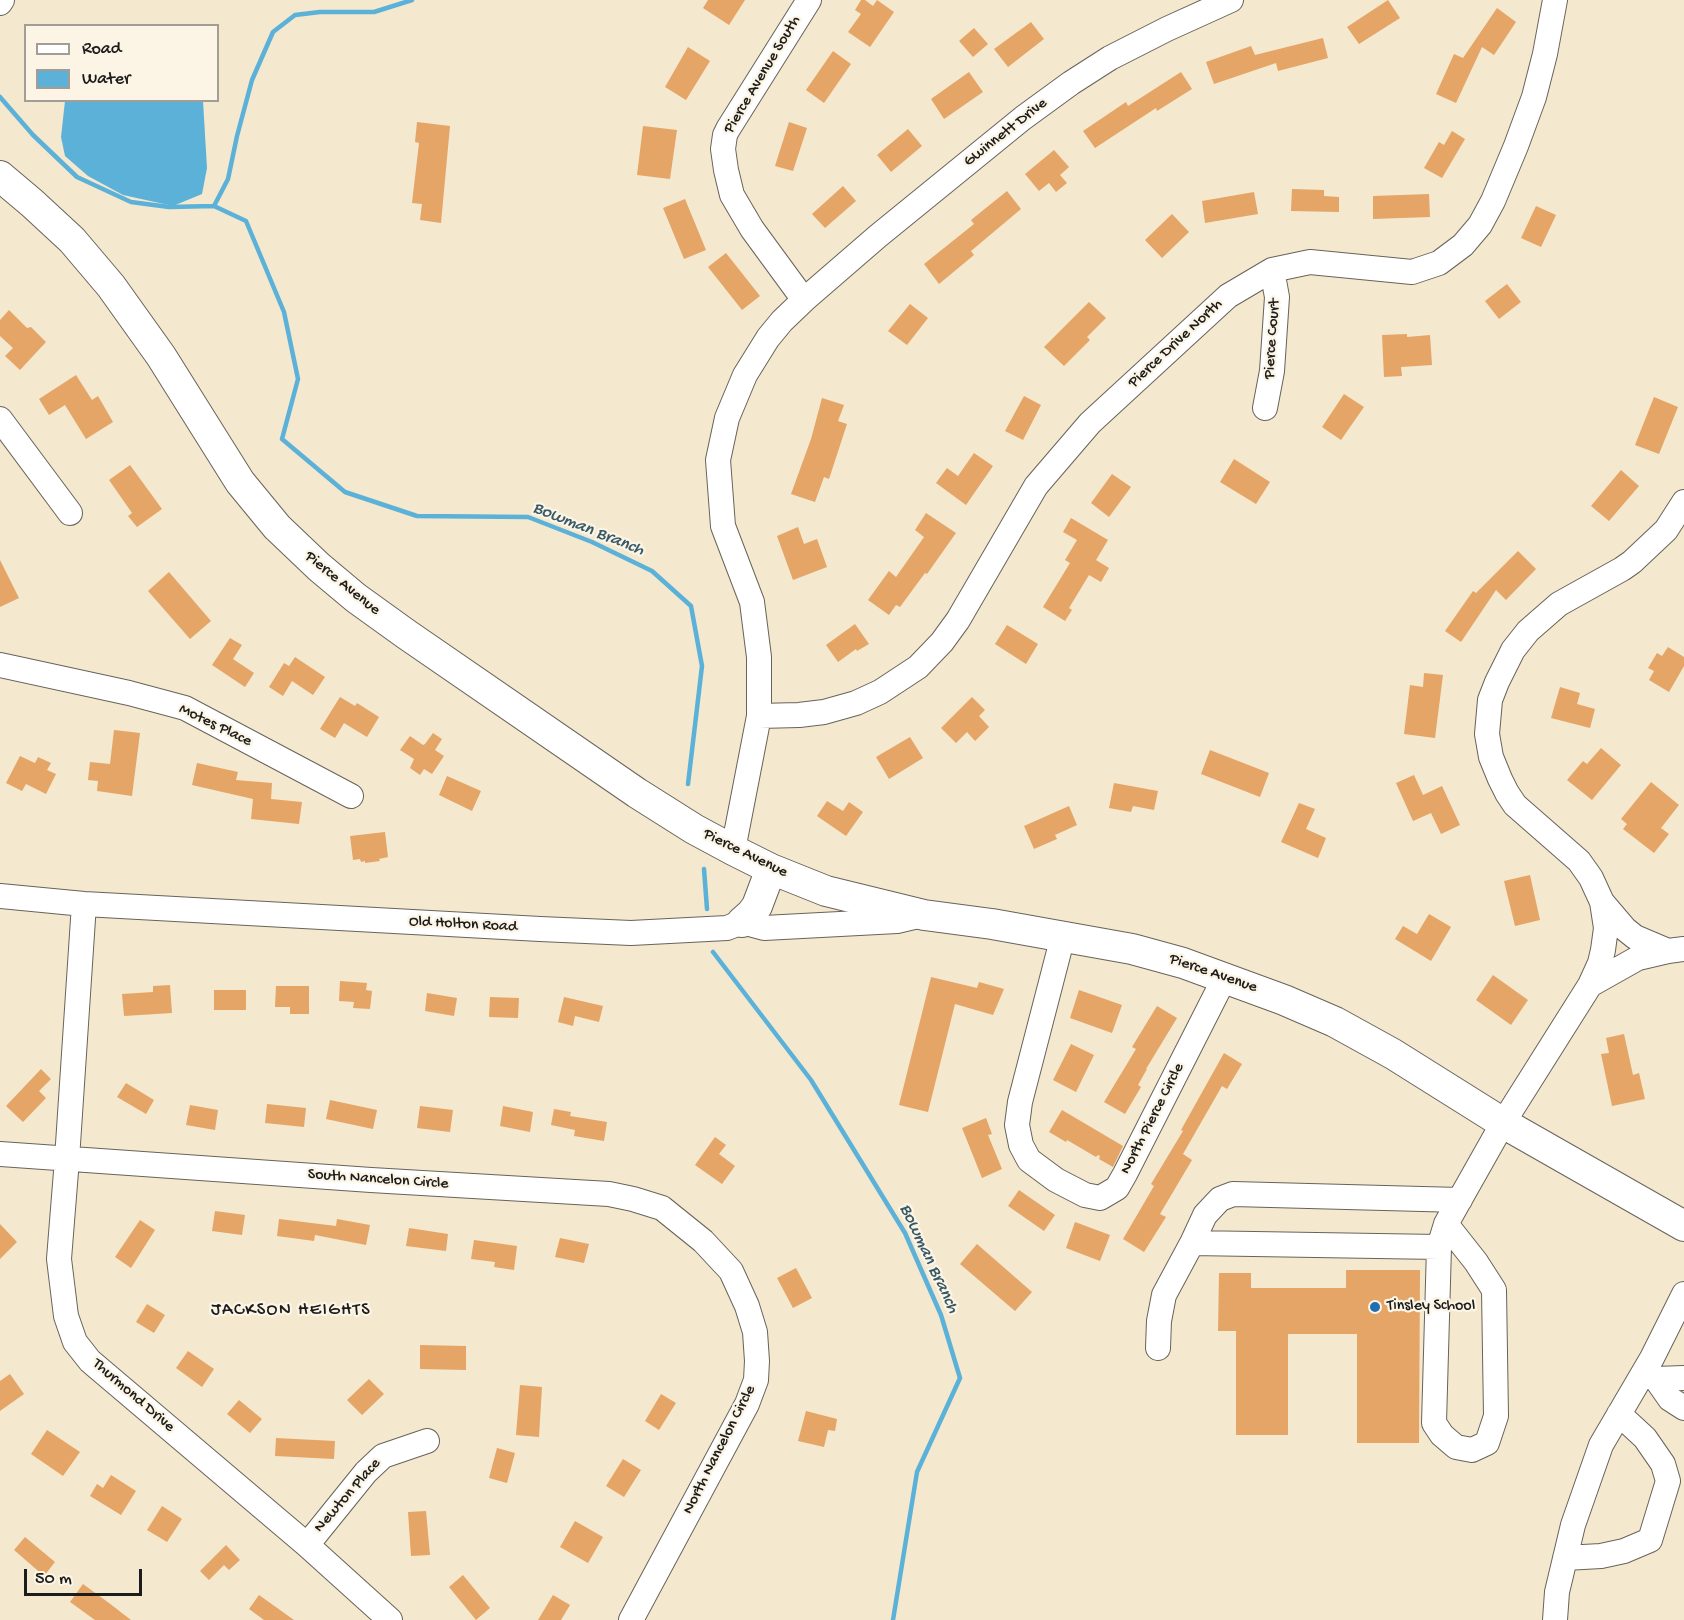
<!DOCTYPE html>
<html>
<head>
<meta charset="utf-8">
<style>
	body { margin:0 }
	#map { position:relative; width:1684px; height:1620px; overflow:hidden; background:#f4e8ce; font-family:"Gochi Hand",sans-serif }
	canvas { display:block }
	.legend { position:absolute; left:24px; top:24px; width:195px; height:78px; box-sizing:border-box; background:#fcf5e5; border:2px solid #a29e95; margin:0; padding:8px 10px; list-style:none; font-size:18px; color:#1c1c1c }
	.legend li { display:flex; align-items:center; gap:12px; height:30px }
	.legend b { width:30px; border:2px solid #a29e95 }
	.scale { position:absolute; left:24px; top:1569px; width:118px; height:27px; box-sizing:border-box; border:3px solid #1c1c1c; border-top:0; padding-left:8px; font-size:18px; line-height:21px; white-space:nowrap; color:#1c1c1c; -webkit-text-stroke:4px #fcf5e5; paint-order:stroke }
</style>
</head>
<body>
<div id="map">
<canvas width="1684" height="1620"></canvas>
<ul class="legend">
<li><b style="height:8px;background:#fff"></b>Road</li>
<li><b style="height:16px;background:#5cb1d8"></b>Water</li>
</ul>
<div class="scale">50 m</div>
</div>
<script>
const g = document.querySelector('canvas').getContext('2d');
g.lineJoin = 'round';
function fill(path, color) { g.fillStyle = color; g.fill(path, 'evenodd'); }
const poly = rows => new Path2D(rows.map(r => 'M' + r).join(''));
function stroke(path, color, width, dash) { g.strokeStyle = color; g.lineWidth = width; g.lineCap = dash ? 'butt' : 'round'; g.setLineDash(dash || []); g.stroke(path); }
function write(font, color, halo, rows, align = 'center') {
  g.font = font + ' "Gochi Hand",sans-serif'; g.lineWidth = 4.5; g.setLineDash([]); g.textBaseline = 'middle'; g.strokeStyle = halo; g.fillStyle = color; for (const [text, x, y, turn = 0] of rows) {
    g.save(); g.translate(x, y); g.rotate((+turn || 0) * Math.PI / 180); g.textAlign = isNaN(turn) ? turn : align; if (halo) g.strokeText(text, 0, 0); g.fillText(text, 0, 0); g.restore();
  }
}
const water = poly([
	[65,101,203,101,207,168,202,194,173,206,123,195,88,176,65,156,61,137]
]);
const stream = poly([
	[0,97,33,135,77,177,131,202,169,207,214,206,246,221,284,312,298,379,282,439,345,492,417,516,528,517,592,542,652,571,691,606,702,666,688,784],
	[214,206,228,179,237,136,252,80,273,32,295,15,320,12,374,12,412,0],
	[704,869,707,909],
	[713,952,811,1080,905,1233,941,1315,960,1378,917,1472,893,1620]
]);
const building = poly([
	[708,0,745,0,729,25,703,8],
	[861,0,865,0,873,6,877,0,894,12,870,47,848,32,861,14,855,10],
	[1388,0,1400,18,1359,44,1347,27],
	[1497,8,1516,22,1494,55,1482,47,1456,103,1436,94,1454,54,1463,58],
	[1031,22,1044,39,1008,67,994,49],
	[974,28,988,44,973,57,959,41],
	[1323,38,1328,58,1278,71,1276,63,1214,84,1206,62,1251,46,1255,55],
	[688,47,710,61,686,100,665,87],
	[833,51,851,64,824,103,806,90],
	[969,72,983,92,944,119,931,99],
	[1181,72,1192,89,1157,111,1156,108,1095,148,1083,131,1126,102,1128,106],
	[417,122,450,126,441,223,420,220,422,204,412,203,419,143,415,142],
	[789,122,807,128,793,171,775,166],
	[643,126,677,130,670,179,637,175],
	[908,129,922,146,891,172,877,155],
	[1452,131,1465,139,1442,178,1424,168,1439,142,1444,145],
	[1054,150,1069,167,1060,175,1067,183,1056,192,1049,183,1039,191,1025,174],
	[843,186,856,201,825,228,812,214],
	[1292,189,1324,190,1324,196,1339,197,1339,212,1291,211],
	[1007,191,1021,209,971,251,974,255,939,284,924,264,974,224,971,220],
	[1254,192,1258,214,1205,223,1202,201],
	[1429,194,1430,217,1373,219,1373,196],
	[685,199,706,250,684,259,663,208],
	[1536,206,1556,215,1541,247,1521,238],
	[1172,214,1189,232,1162,258,1145,240],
	[726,253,760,296,742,310,708,267],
	[1507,284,1521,302,1499,319,1485,301],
	[1089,302,1106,318,1087,337,1090,340,1064,366,1044,347],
	[910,304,928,318,907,345,888,331],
	[9,310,27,328,31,327,46,342,20,370,5,356,13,348,0,336,0,320],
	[1407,334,1407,337,1430,335,1432,365,1401,367,1402,376,1384,377,1382,335],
	[76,375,92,400,98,396,113,422,86,439,65,405,49,415,39,399],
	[1344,394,1364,407,1341,440,1322,427],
	[1024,396,1041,405,1023,440,1005,431],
	[1654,397,1678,407,1659,454,1635,445],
	[822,398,844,405,838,421,847,424,829,479,824,477,815,502,791,494,811,439],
	[974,453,993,466,966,505,936,483,947,468,958,476],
	[1234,459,1270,482,1256,504,1220,482],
	[130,465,162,509,137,527,128,516,132,513,109,480],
	[1621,470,1639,486,1609,521,1591,506],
	[1112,474,1131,487,1109,517,1091,503],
	[926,513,956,533,927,574,925,573,900,607,896,605,889,615,868,600,889,571,896,577,924,537,915,530],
	[1071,518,1108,540,1096,560,1109,568,1101,582,1089,575,1069,608,1072,610,1065,621,1043,607,1070,563,1065,560,1077,540,1063,532],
	[798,527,804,544,817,539,827,567,793,580,777,536],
	[1518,551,1536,569,1506,600,1496,590,1461,642,1445,631,1473,591,1476,593],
	[0,560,19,598,0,607],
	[169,572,211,621,190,639,148,591],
	[855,624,869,644,857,651,856,649,838,662,826,645],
	[1007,625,1038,644,1026,664,995,644],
	[230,638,242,645,233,659,254,673,245,687,212,665],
	[1668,647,1684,657,1684,666,1669,692,1649,680,1654,671,1648,668,1657,653,1662,656],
	[295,657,325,677,313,695,292,681,283,696,269,687,284,663,289,666],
	[1424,673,1443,675,1435,738,1404,734,1410,685,1423,687],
	[1560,687,1580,693,1577,704,1595,709,1590,728,1551,718],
	[340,697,355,706,357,703,379,717,367,737,344,723,335,738,320,729],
	[972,697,985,710,979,716,989,727,975,741,967,732,956,743,941,728],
	[114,730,140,733,132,796,97,791,98,781,88,780,90,762,110,764],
	[433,733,442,739,435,750,444,756,432,774,424,769,420,775,410,768,414,759,400,750,410,736,423,745,425,744],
	[910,737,923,758,889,779,876,757],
	[1601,748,1621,765,1592,800,1567,780,1583,761,1587,764],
	[1210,750,1269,773,1260,797,1201,774],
	[20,756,35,763,38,757,51,763,47,770,56,774,46,794,26,784,22,791,6,783],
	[197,763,238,772,236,780,272,783,271,799,302,802,299,824,251,819,253,799,192,785],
	[1414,775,1423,795,1442,786,1460,825,1441,834,1431,813,1413,821,1396,783],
	[447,776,481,791,472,811,439,795],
	[1651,782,1679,805,1661,828,1669,834,1654,853,1623,829,1627,824,1621,819],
	[1114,783,1158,791,1154,810,1133,806,1131,812,1109,808],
	[827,801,843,811,849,802,863,812,846,836,817,816],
	[1299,803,1315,809,1306,829,1326,838,1318,858,1281,842],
	[1069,806,1077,825,1055,835,1057,839,1034,849,1024,826],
	[385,832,388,857,379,859,380,861,365,863,365,861,361,862,360,859,353,860,350,836],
	[1530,875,1540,920,1515,926,1504,881],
	[1429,914,1451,927,1431,961,1395,939,1403,926,1417,934],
	[1493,975,1528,1000,1511,1025,1476,1000],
	[931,977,977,988,979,982,1004,989,993,1015,955,1004,928,1112,899,1105],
	[340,981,367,983,366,990,372,991,370,1009,353,1008,354,1002,339,1001],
	[170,985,172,1013,124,1016,122,994,153,992,153,986],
	[276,986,309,986,309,1014,290,1014,290,1007,275,1007],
	[214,990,246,990,246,1010,214,1010],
	[1079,990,1122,1005,1112,1033,1070,1018],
	[427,993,457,998,454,1016,425,1011],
	[490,997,519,998,518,1018,489,1017],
	[564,997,603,1006,599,1022,575,1016,573,1026,558,1022],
	[1157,1006,1177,1018,1146,1069,1147,1069,1138,1085,1141,1087,1125,1114,1104,1102,1136,1049,1132,1047],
	[1624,1034,1633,1075,1639,1073,1645,1099,1612,1106,1601,1054,1609,1053,1606,1038],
	[1071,1044,1094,1055,1076,1092,1053,1080],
	[1224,1053,1242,1064,1227,1089,1222,1086,1183,1154,1192,1160,1160,1214,1166,1217,1144,1252,1123,1239,1154,1186,1151,1184,1183,1131,1181,1130],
	[41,1069,51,1079,39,1091,46,1098,23,1122,6,1106],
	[126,1083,154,1100,146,1114,117,1097],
	[330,1100,377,1110,373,1129,326,1119],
	[267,1104,306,1108,304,1127,265,1123],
	[190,1105,218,1110,215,1130,186,1125],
	[420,1106,453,1110,450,1132,417,1128],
	[503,1106,533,1112,530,1132,500,1126],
	[554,1109,571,1112,570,1116,607,1122,604,1141,574,1136,575,1130,551,1125],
	[1062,1110,1123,1146,1113,1167,1099,1159,1100,1156,1098,1155,1096,1157,1067,1140,1066,1142,1049,1132],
	[986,1118,992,1134,988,1135,1002,1169,982,1178,962,1128],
	[715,1137,726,1145,719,1154,735,1166,722,1184,695,1165],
	[1019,1190,1055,1215,1044,1231,1008,1206],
	[215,1211,245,1215,242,1235,212,1231],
	[279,1219,336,1226,337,1219,370,1225,366,1245,315,1235,314,1241,277,1236],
	[140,1220,155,1230,131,1268,115,1257],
	[1075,1222,1110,1235,1100,1261,1066,1248],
	[0,1224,17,1242,0,1259],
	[409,1228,448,1234,446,1251,406,1246],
	[560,1238,589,1244,584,1263,555,1257],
	[474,1240,517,1246,514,1270,494,1267,495,1262,471,1259],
	[977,1244,1032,1292,1015,1311,960,1264],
	[796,1268,812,1298,793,1308,777,1278],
	[1346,1270,1420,1270,1419,1443,1357,1443,1357,1334,1288,1334,1288,1435,1236,1435,1236,1331,1218,1331,1219,1273,1251,1273,1251,1288,1346,1288],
	[147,1304,165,1315,154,1333,136,1322],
	[420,1345,466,1346,466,1370,420,1369],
	[188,1351,214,1369,202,1387,176,1368],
	[10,1374,24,1394,0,1411,0,1381],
	[369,1379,384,1394,362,1415,347,1400],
	[520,1385,542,1387,539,1437,516,1435],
	[661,1394,676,1403,659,1430,645,1421],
	[239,1400,262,1419,250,1433,227,1414],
	[806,1411,837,1419,835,1431,828,1430,824,1447,798,1441],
	[47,1430,80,1452,63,1476,31,1454],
	[276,1438,335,1441,334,1459,275,1456],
	[497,1448,515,1453,507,1483,489,1478],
	[623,1459,641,1470,624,1497,606,1486],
	[111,1475,136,1491,121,1515,90,1496,97,1484,103,1488],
	[162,1506,182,1519,167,1542,147,1530],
	[426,1511,430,1555,411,1556,408,1512],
	[575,1521,603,1537,588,1563,560,1547],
	[25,1537,55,1562,44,1576,14,1550],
	[226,1545,240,1560,229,1570,224,1565,209,1580,200,1571],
	[463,1575,490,1608,476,1620,449,1587],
	[83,1584,109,1603,131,1620,95,1620,70,1602],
	[259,1595,294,1620,264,1620,249,1609],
	[553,1595,570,1605,561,1620,538,1620]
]);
const minor = poly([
	[0,3,2,0],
	[804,300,752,229,732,195,726,170,723,149,725,135,728,129,809,0],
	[1265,408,1272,371,1277,297,1272,270],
	[0,419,70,513],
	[0,665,129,693,185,708,351,796],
	[759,716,799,715,824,712,856,703,880,692,918,667,942,642,958,620,1036,486,1090,423,1228,296,1272,270,1310,262,1412,272,1439,263,1463,245,1480,225,1493,201,1516,146,1534,97,1545,54,1555,0],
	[733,850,759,716,759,657,752,602,723,526,718,460,727,418,745,375,768,338,782,321,804,300,878,236,1023,118,1071,83,1110,58,1167,29,1231,0],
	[0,896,84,904,540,929,631,933,727,928,742,922,764,928,897,921,918,916],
	[1602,902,1625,929,1635,937,1668,951],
	[84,904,67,1159,59,1259,66,1316,75,1342,90,1361,307,1545,390,1620],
	[1063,936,1020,1102,1017,1125,1021,1145,1029,1160,1056,1180,1085,1195,1100,1198,1117,1188,1125,1174,1225,977],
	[1590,985,1600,963,1603,950,1606,928,1602,902,1591,878,1579,861,1515,805,1507,793,1500,779,1491,757,1487,734,1490,700,1497,682,1513,650,1528,631,1559,604,1622,569,1632,562,1666,530,1684,502],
	[0,1154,371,1180,609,1194,633,1199,662,1208,703,1241,731,1271,747,1306,755,1332,757,1361,756,1380,747,1404,631,1620],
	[1446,1224,1476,1262,1494,1290,1496,1416,1487,1443,1472,1450,1456,1447,1442,1435,1434,1423,1439,1247,1446,1224,1503,1123,1590,985,1638,958,1668,951,1684,949],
	[1439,1247,1192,1243,1205,1215,1220,1199,1233,1194,1460,1200],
	[1158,1348,1159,1321,1164,1295,1192,1243],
	[1643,1374,1656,1379,1684,1378],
	[1656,1379,1670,1399,1684,1408],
	[307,1545,366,1472,383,1456,427,1441],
	[1565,1558,1601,1556,1624,1551,1650,1540,1668,1481,1663,1464,1645,1438,1619,1414],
	[1555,1620,1557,1592,1573,1525,1601,1445,1652,1358,1684,1294]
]);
const major = poly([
	[0,176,32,203,72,240,111,286,161,356,240,482,277,527,319,567,356,598,406,634,637,793,694,829,733,850,771,869,826,891,924,915,992,924,1132,949,1183,963,1284,1000,1335,1022,1393,1054,1503,1123,1684,1226],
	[742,922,751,914,757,906,771,869]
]);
const markers = [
	[1375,1307,6,"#1f6fb2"]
];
const streetNames = [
	["Pierce Avenue South",763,75,-59],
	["Gwinnett Drive",1006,133,-38],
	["Pierce Court",1273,339,-86],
	["Pierce Drive North",1176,344,-43],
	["Pierce Avenue",342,584,39],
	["Motes Place",215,726,26],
	["Pierce Avenue",745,854,26],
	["Old Holton Road",463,925,3],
	["Pierce Avenue",1213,974,19],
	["North Pierce Circle",1153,1119,-63],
	["South Nancelon Circle",378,1180,4],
	["Thurmond Drive",133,1396,41],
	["North Nancelon Circle",720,1450,-63],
	["Newton Place",348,1496,-49]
];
const poiNames = [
	["Tinsley School",1387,1307]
];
const waterNames = [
	["Bowman Branch",588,530,22],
	["Bowman Branch",928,1259,65]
];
const neighbourhoodNames = [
	["JACKSON HEIGHTS",291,1311]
];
fill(water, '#5cb1d8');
stroke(stream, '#5cb1d8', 4.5);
fill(building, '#e4a567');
stroke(minor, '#68635a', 26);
stroke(major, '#68635a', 32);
stroke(minor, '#fff', 24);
stroke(major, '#fff', 30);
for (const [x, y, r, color] of markers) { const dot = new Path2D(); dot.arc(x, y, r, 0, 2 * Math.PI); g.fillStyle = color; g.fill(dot); stroke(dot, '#fcf5e5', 2); }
write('16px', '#1c1c1c', '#fcf5e5', streetNames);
write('16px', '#1c1c1c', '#fcf5e5', poiNames, 'left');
write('italic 18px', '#365867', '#fcf5e5', waterNames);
g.letterSpacing = '1.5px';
write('18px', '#1c1c1c', '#fcf5e5', neighbourhoodNames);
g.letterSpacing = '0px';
</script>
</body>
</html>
